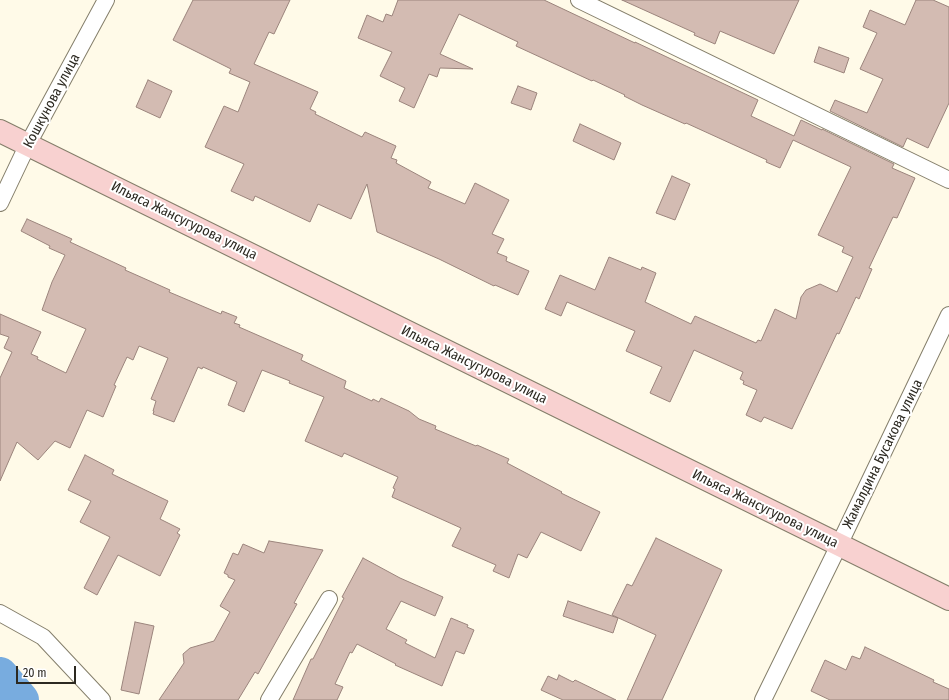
<!DOCTYPE html>
<html>
<head>
<meta charset="utf-8">
<style>
	body { margin:0 }
	#map { position:relative; width:949px; height:700px; overflow:hidden; background:#fffae8; font-family:"Fira Sans Condensed",sans-serif }
	canvas { display:block }
	.scale { position:absolute; left:16px; top:666px; width:60px; height:18px; box-sizing:border-box; border:2px solid #2c2921; border-top:0; padding-left:5px; font-size:12px; line-height:14px; white-space:nowrap; color:#2c2921; -webkit-text-stroke:3px #fff; paint-order:stroke }
</style>
</head>
<body>
<div id="map">
<canvas width="949" height="700"></canvas>
<div class="scale">20 m</div>
</div>
<script>
const g = document.querySelector('canvas').getContext('2d');
g.lineJoin = 'round';
const poly = rows => new Path2D(rows.map(r => 'M' + r).join(''));
function stroke(path, color, width, dash) { g.strokeStyle = color; g.lineWidth = width; g.lineCap = dash ? 'butt' : 'round'; g.setLineDash(dash || []); g.stroke(path); }
function fill(path, color) { g.fillStyle = color; g.fill(path, 'evenodd'); }
function write(font, color, halo, rows, align = 'center') {
  g.font = font + ' "Fira Sans Condensed",sans-serif'; g.lineWidth = 4; g.setLineDash([]); g.textBaseline = 'middle'; g.strokeStyle = halo; g.fillStyle = color; for (const [text, x, y, turn = 0] of rows) {
    g.save(); g.translate(x, y); g.rotate((+turn || 0) * Math.PI / 180); g.textAlign = isNaN(turn) ? turn : align; if (halo) g.strokeText(text, 0, 0); g.fillText(text, 0, 0); g.restore();
  }
}
const river = poly([
	[0,675,21,700]
]);
const building = poly([
	[193,0,290,0,274,34,269,32,254,64,318,92,310,109,316,112,315,114,362,137,365,132,396,146,391,158,397,160,396,163,431,182,428,188,465,204,475,183,509,200,492,234,504,239,497,253,507,257,506,261,529,271,518,295,495,285,494,286,439,259,377,232,367,184,351,219,318,204,310,222,255,196,253,201,231,191,244,164,205,147,224,106,238,112,250,82,229,73,231,69,173,40,193,0],
	[398,0,544,0,635,43,635,42,758,100,751,116,794,136,801,120,822,130,822,129,894,164,892,168,915,178,897,218,893,217,869,268,872,269,859,299,856,297,839,334,837,333,792,429,764,417,761,422,746,415,757,390,743,384,744,381,740,379,743,372,694,350,670,402,650,393,662,367,626,351,635,331,567,302,561,316,545,309,560,275,595,290,609,257,641,270,642,267,656,273,645,302,691,324,695,316,756,343,758,340,761,341,775,309,796,319,801,297,806,290,820,284,837,292,853,257,842,252,844,247,818,235,851,167,793,140,780,168,766,162,767,160,686,123,685,124,642,105,624,96,625,95,593,80,592,81,516,46,518,42,459,14,440,54,473,69,440,68,437,77,429,74,414,108,399,101,405,88,380,76,392,52,358,38,367,15,383,22,386,14,392,16,398,0],
	[622,0,799,0,774,54,720,31,715,44,694,35,695,33,622,0],
	[916,0,933,0,949,7,949,103,928,148,907,138,903,147,830,111,835,100,867,113,883,79,860,69,877,33,863,27,870,10,905,25,916,0],
	[819,47,849,58,844,73,814,62,819,47],
	[148,80,172,91,160,118,136,107,148,80],
	[518,86,537,93,531,110,511,103,518,86],
	[580,124,621,143,614,160,573,141,580,124],
	[672,176,690,184,675,220,656,213,672,176],
	[27,219,72,239,70,242,126,268,125,270,170,290,169,292,221,314,222,311,237,317,234,323,240,325,239,327,303,355,301,360,346,381,344,388,372,401,373,399,379,402,381,398,409,411,419,419,436,426,435,429,476,446,477,445,509,459,507,463,562,492,561,493,600,512,581,551,541,532,527,558,518,554,509,578,493,571,496,565,452,546,461,528,392,497,395,489,393,488,398,477,344,453,342,457,305,441,324,397,289,383,290,381,262,370,244,412,228,405,237,382,203,367,202,369,198,367,174,422,153,414,154,411,153,411,156,401,151,399,168,358,139,346,133,360,127,357,114,385,116,386,103,417,87,410,70,448,55,441,38,460,17,442,0,481,0,378,12,352,4,348,9,337,0,334,0,314,41,332,31,354,38,357,37,359,66,373,86,329,42,310,52,282,65,255,49,248,50,246,21,231,27,219],
	[85,455,114,470,112,474,168,501,160,519,180,529,177,533,180,535,160,576,118,555,97,595,84,588,110,537,80,522,91,501,68,490,85,455],
	[656,538,722,570,662,700,627,700,656,635,612,615,627,584,632,586,656,538],
	[269,541,323,550,294,603,297,604,258,674,255,672,238,700,159,700,184,663,183,654,190,648,214,641,230,612,220,606,235,580,228,577,228,575,224,573,233,553,238,555,243,544,264,553,269,541],
	[363,558,400,578,443,597,435,616,401,601,386,629,407,640,405,643,435,658,451,618,468,625,467,627,474,630,464,654,456,651,442,686,395,665,396,664,357,644,352,653,350,652,335,684,343,687,337,700,293,700,311,659,313,659,344,598,342,597,363,558],
	[568,601,618,618,613,633,563,616,568,601],
	[135,622,154,626,139,694,121,690,135,622],
	[865,647,934,680,933,682,949,689,949,700,830,700,811,691,825,660,846,670,852,656,860,659,865,647],
	[559,675,573,682,575,680,616,700,563,700,541,690,548,676,557,680,559,675]
]);
const street = poly([
	[579,0,949,180],
	[0,203,28,144,106,0],
	[0,613,43,637,102,700],
	[269,700,329,599],
	[763,700,839,545,949,315]
]);
const secondary = poly([
	[0,131,949,599]
]);
const streetNames = [
	["Кошкунова улица",52,101,-62],
	["Ильяса Жансугурова улица",184,221,26],
	["Ильяса Жансугурова улица",474,365,26],
	["Жамалдина Бусакова улица",883,454,-64],
	["Ильяса Жансугурова улица",765,509,26]
];
stroke(river, '#78acdf', 36);
fill(building, '#d3bbb2');
stroke(building, '#9b847c', 1);
stroke(street, '#847e6a', 18);
stroke(secondary, '#847e6a', 24);
stroke(street, '#fff', 16);
stroke(secondary, '#f8d1d0', 22);
write('14px', '#2c2921', '#fff', streetNames);
</script>
</body>
</html>
